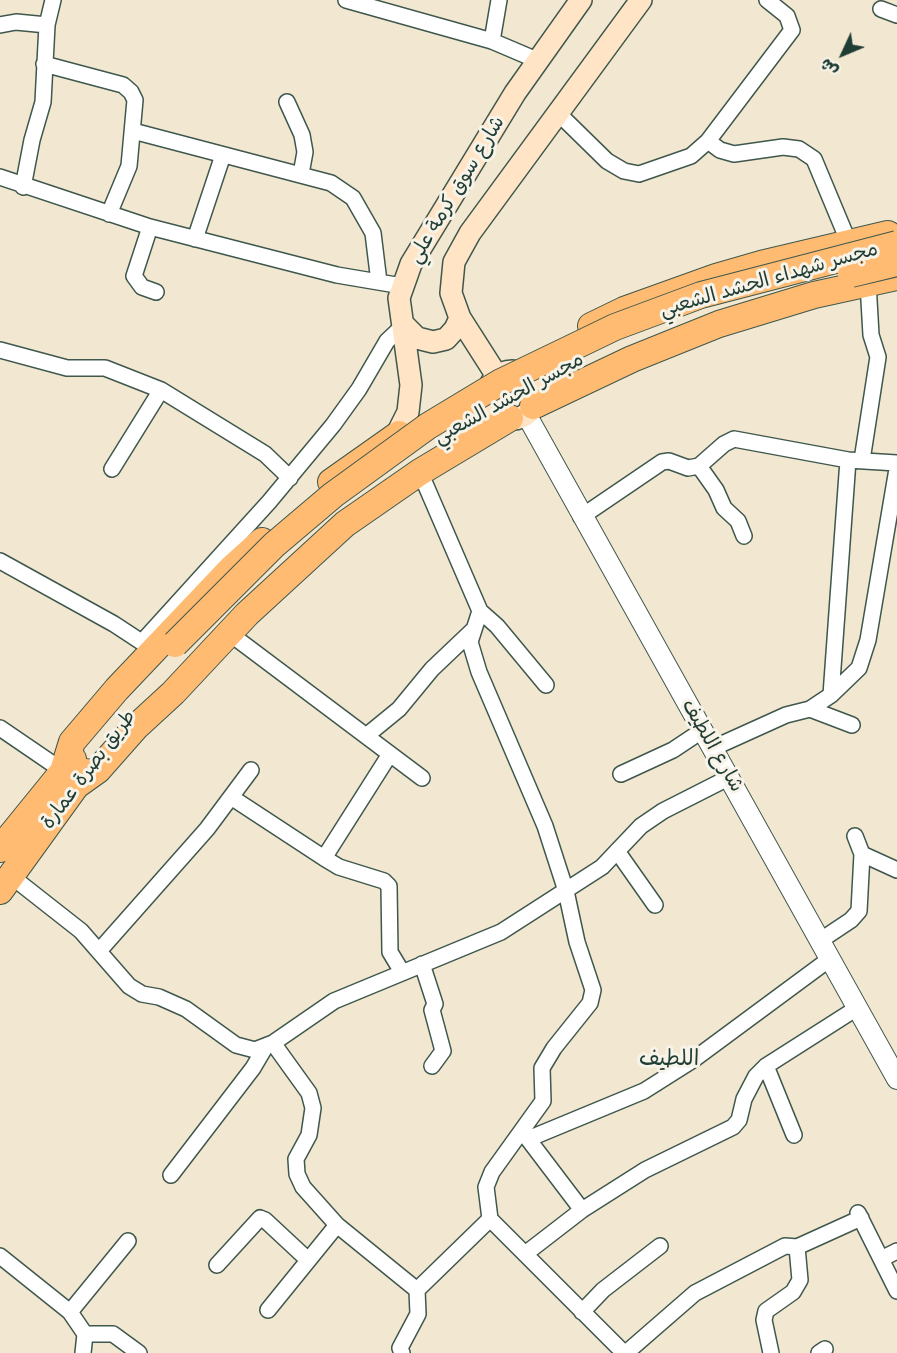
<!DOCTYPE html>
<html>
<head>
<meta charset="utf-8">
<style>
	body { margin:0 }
	#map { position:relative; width:897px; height:1353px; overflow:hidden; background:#f2e8d1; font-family:"Balsamiq Sans","Playpen Sans Arabic",sans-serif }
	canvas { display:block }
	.north { position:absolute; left:813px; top:24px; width:60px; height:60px; -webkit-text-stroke:4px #f7f3e8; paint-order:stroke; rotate:226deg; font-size:16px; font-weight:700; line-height:24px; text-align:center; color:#1f3d34 }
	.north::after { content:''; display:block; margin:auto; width:21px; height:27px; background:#1f3d34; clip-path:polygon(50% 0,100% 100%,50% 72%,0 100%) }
</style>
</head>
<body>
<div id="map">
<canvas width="897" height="1353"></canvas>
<div class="north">ش</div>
</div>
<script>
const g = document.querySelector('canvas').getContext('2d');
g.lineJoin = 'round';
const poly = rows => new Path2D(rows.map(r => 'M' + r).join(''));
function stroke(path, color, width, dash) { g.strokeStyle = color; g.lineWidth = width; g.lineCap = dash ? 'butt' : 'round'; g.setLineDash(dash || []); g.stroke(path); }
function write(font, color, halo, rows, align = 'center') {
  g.font = font + ' "Balsamiq Sans","Playpen Sans Arabic",sans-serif'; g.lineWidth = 6; g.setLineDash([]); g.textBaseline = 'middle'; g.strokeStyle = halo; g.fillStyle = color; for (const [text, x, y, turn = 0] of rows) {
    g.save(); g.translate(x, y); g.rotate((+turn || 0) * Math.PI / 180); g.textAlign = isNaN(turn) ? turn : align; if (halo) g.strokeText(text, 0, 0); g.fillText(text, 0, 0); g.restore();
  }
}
const minor = poly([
	[346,0,492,41,539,61],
	[881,9,897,15],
	[0,25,16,22,47,25],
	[492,41,499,0],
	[44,64,123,85,131,92,135,100,129,166,109,214],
	[287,102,302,135,305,152,301,174],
	[558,113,607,161,624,171,639,174,691,156,708,141,792,30,787,16,767,0],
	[133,131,331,183,353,198,373,233,379,282],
	[708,141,720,150,734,154,783,147,799,149,814,159,849,243],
	[0,177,150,227,337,275,402,286],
	[23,187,32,140,43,102,47,25,53,0],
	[150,227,134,276,142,287,156,292],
	[195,239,223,155],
	[0,350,67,368,105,368,161,390,265,454,290,478],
	[862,460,878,357,871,335,868,283],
	[699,466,716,490,724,508,738,521,744,536],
	[112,469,161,390],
	[420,472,480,611,470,642,479,672,545,826,566,891,577,942,593,990,590,1003,554,1048,542,1068,543,1101,492,1172,486,1187,490,1219,624,1353],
	[581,517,662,462,669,461,688,468,699,466,724,444,734,439,848,460,897,463],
	[0,561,114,624,149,647],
	[480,611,497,626,546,685],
	[229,633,422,778],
	[142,642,269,502,333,425,359,389,387,341,404,325],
	[831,695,848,460],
	[810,709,852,725],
	[0,728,63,771],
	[366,736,399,709,432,669,472,631],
	[713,748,786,715,810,709,831,695,859,668,868,640,897,469],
	[621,774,673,750,703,730],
	[231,797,324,858,339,867,384,881,389,886,390,952,402,972],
	[617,851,655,905],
	[862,854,897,870],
	[324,858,390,754],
	[11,876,81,931,129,986,142,994,159,997,186,1009,236,1045,255,1050,273,1043,334,1001,501,932,602,867,641,826,663,811,730,777],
	[821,940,851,920,859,911,862,854,855,836],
	[99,951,207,829,251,770],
	[422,964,435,1004,432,1010,443,1051,432,1066],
	[273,1043,309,1093,313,1108,309,1135,296,1159,297,1174,303,1187,337,1225,417,1290],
	[766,1066,794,1135],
	[522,1131,582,1210],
	[528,1139,644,1091,693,1060,831,958],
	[171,1175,253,1068,266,1046],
	[858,1213,897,1291],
	[525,1254,582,1210,645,1170,733,1127,739,1120,744,1099,756,1076,766,1066,857,1008],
	[0,1256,70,1312,85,1334,83,1353],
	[881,1259,897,1251],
	[217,1265,260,1218,265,1220,308,1260],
	[268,1310,337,1225],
	[70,1312,128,1241],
	[582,1312,603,1290,660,1246],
	[85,1334,113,1334,139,1353],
	[402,1353,400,1348,418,1314,417,1290,490,1219],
	[626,1353,695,1293,785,1246,797,1247,861,1218],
	[771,1353,764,1320,766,1311,793,1292,800,1280,797,1247],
	[819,1353,825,1349]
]);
const tertiary = poly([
	[526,414,897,1079]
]);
const secondary = poly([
	[404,325,417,338,433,342,446,339,455,329,460,318],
	'488 395a24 24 0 1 1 48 0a24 24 0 1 1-48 0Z',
	[497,376,460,318,451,293,454,262,470,233,641,0],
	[397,434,408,412,411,385,399,298,411,264,515,93,581,0]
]);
const trunk = poly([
	[591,326,624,310,716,277,761,264,888,234],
	[533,406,632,359,719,324,814,295,897,277],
	[331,482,399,434],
	[63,771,72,742,117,689,231,569,262,541],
	[77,785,98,770,136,727,173,693,247,614,345,524,420,472,510,418],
	[0,849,73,759],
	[0,891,86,772]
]);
const trunkBridge = poly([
	[851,274,897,263],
	[175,644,274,545,333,495,428,426,501,382,615,327,701,295,897,244]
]);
const streetNames = [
	["شارع سوق كرمة علي",457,190,-59],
	["مجسر شهداء الحشد الشعبي",769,280,-16],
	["مجسر الحشد الشعبي",509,399,-29],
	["شارع اللطيف",712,746,60],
	["طريق بصرة عمارة",89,770,-53]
];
const quarterNames = [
	["اللطيف",669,1059]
];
stroke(minor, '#3f574c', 18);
stroke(tertiary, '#3f574c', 22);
stroke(secondary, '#3f574c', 24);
stroke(trunk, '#3f574c', 28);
stroke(minor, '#fff', 15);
stroke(tertiary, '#fff', 20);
stroke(secondary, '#ffe4c6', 21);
stroke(trunk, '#febb71', 26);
stroke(trunkBridge, '#3f574c', 28, []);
stroke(trunkBridge, '#febb71', 26);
write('20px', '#1f3d34', '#f7f3e8', streetNames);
write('22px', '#1f3d34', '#f7f3e8', quarterNames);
</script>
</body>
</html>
